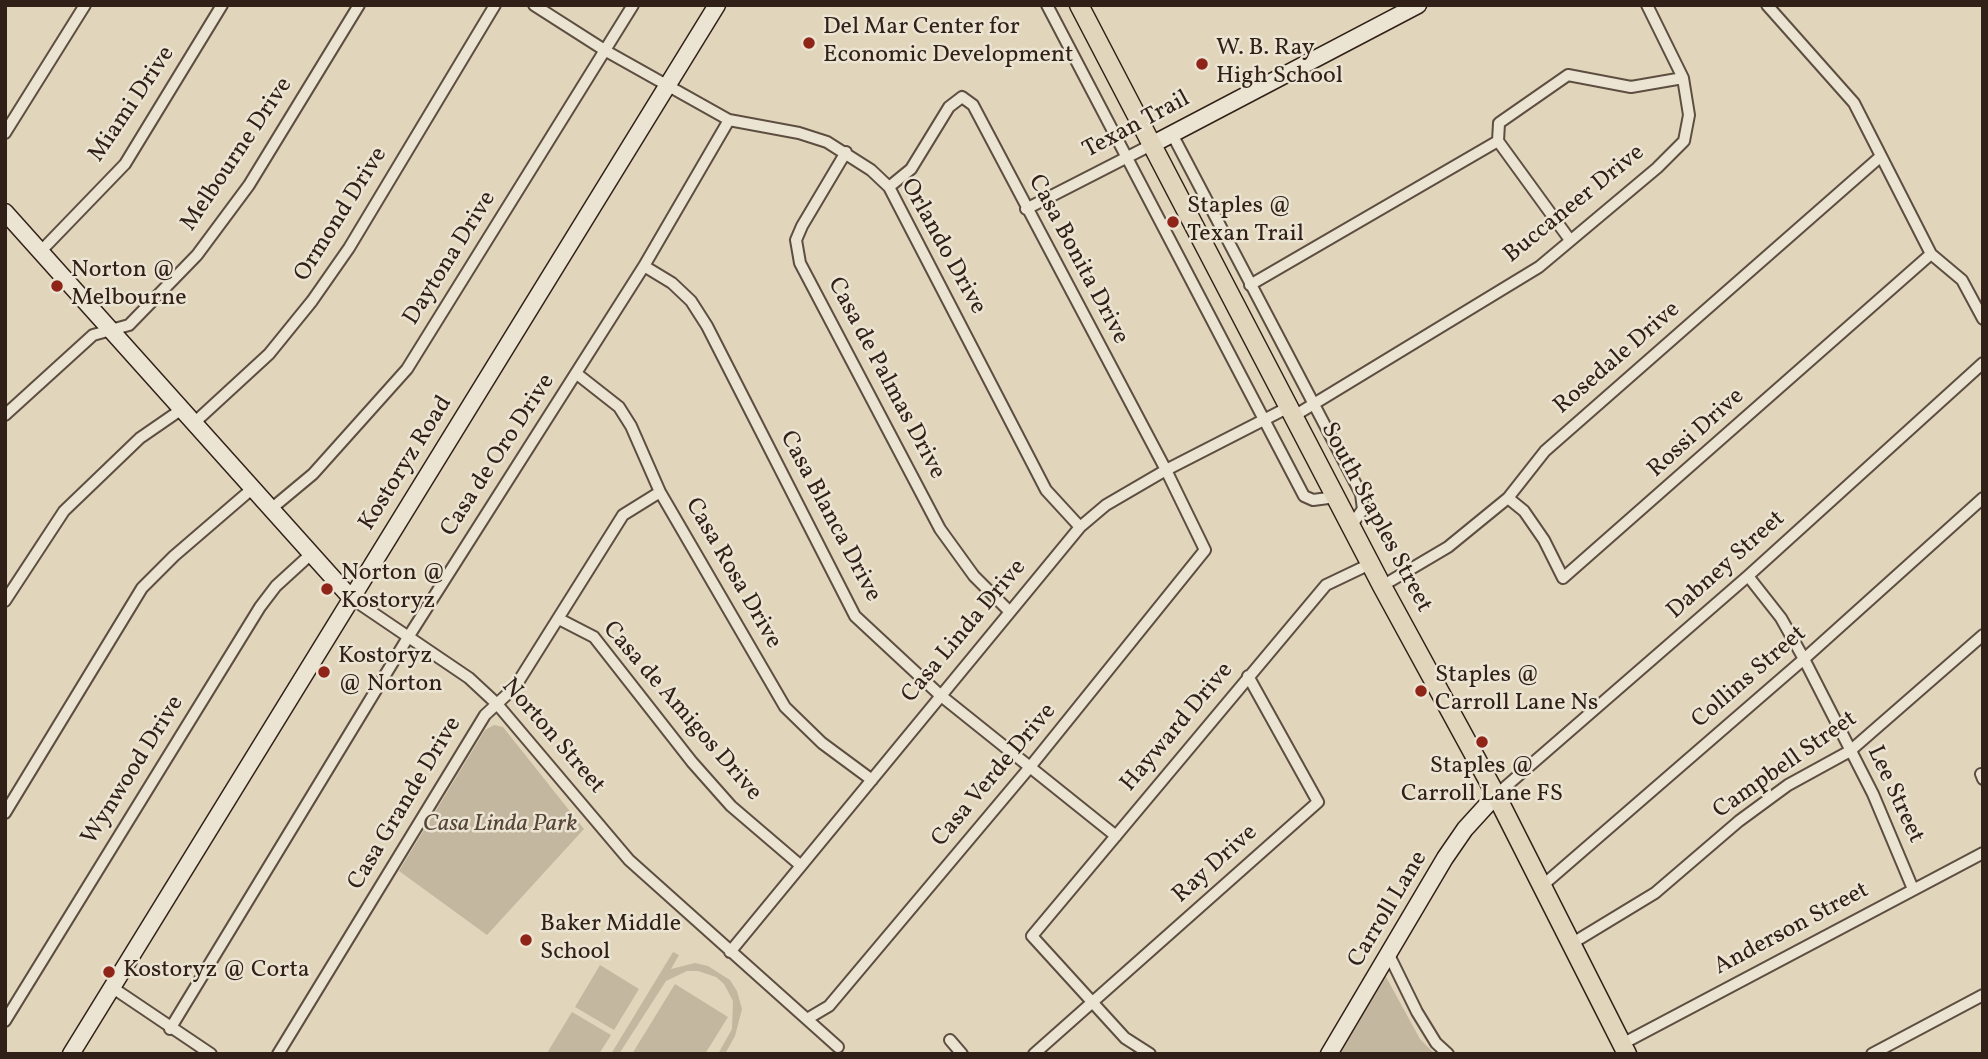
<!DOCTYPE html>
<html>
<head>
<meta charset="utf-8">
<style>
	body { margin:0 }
	#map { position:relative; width:1988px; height:1059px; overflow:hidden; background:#e1d6bb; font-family:Vollkorn,serif }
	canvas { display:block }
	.frame { position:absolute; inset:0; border:7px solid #312018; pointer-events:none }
</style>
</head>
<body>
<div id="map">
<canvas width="1988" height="1059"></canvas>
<div class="frame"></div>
</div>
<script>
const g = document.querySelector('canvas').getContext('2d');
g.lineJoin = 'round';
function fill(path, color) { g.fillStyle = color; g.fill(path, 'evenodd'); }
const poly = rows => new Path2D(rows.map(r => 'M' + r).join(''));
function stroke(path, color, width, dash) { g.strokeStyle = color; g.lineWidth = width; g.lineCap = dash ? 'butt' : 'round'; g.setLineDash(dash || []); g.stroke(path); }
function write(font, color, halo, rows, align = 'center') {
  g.font = font + ' Vollkorn,serif'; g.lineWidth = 5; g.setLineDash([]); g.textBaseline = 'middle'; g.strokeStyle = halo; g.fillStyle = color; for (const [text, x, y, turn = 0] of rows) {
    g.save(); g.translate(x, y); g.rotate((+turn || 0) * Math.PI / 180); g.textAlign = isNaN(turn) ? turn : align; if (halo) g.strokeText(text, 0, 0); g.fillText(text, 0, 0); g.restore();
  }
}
const green = poly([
	[494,725,503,727,584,829,487,935,399,871,485,730],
	[673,952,679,955,671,969,695,963,708,966,730,980,737,991,742,1009,735,1036,725,1054,718,1054,732,1029,733,1001,724,984,716,977,698,971,687,971,666,981,619,1054,611,1054],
	[600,965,639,989,614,1030,575,1007],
	[1385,975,1420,1039,1435,1054,1344,1054,1338,1048,1381,976],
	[675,984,728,1017,705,1054,632,1054],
	[572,1012,611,1035,599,1054,547,1053]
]);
const street = poly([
	[534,5,606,51,729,120,799,133,827,142,871,170,889,187,1046,490,1080,527],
	[1047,5,1304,496,1313,500,1336,497],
	[1767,5,1854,103,1931,254,1962,280,1983,319],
	[5,133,85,5],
	[1172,134,1361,494,1363,509,1351,526],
	[1498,141,1570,240],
	[846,152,802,226,796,240,800,263,940,529,974,576,1009,611],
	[1026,209,1153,144],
	[41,251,125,164,222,5],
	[644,266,672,283,691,301,707,326,855,616,940,695,1116,836],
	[1250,285,1498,141,1499,123,1568,75,1631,87,1683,78],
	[577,374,619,407,631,426,660,492,785,707,822,743,872,780],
	[5,415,93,335,129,325,197,255,249,185,359,5],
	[1294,416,1539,267,1657,168,1684,141,1689,115,1683,78,1647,5],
	[194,423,269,354,312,301,349,248,495,5],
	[1508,498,1524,511,1544,540,1563,578,1931,254],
	[271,509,313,474,407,369,633,5],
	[1748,576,1781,618,1804,659,1873,794,1913,889],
	[1382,586,1448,547,1508,498,1545,451,1880,157],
	[351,598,469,678,497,704,629,860,838,1047],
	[5,601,64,511,140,438,182,409],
	[559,619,594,637,692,762,731,806,800,865],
	[1981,774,1983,779],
	[1496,795,1748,576,1983,363],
	[5,813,142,588,174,556,253,488],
	[1542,886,1804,659,1983,498],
	[1571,944,1655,893,1739,821,1788,785,1850,751,1983,635],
	[730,952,1080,527,1106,505,1166,470,1289,407],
	[1389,955,1417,1012,1436,1043,1448,1054],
	[113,988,211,1054],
	[807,1019,829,1006,1030,767,1205,550,1166,470,973,105,962,97,949,107,911,169,889,187],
	[5,1021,260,607,276,586,311,554],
	[170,1029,407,639,644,266,729,120],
	[950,1040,962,1054],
	[1622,1044,1983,853],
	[278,1054,485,715,515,687,623,515,660,492],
	[1034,1054,1318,802,1248,676],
	[1150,1054,1125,1038,1032,936,1326,585,1370,564],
	[1872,1054,1983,995]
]);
const secondary = poly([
	[1153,144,1418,5],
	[5,212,351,598],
	[71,1054,717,5],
	[1329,1054,1445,858,1465,829,1496,795]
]);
const primary = poly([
	[1079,5,1382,586,1496,795,1627,1054]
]);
const markers = [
	[809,43,7,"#8f2418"],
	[1202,64,7,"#8f2418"],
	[1173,222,7,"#8f2418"],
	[57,286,7,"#8f2418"],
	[327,589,7,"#8f2418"],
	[324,672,7,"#8f2418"],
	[1421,691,7,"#8f2418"],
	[1482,742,7,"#8f2418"],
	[526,940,7,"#8f2418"],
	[109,972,7,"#8f2418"]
];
const poiNames = [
	["Del Mar Center for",823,29],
	["Economic Development",823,57],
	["W. B. Ray",1216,50],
	["High School",1216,78],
	["Staples @",1187,208],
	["Texan Trail",1187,236],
	["Norton @",71,272],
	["Melbourne",71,300],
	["Norton @",341,575],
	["Kostoryz",341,603],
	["Kostoryz",338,658],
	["@ Norton",338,686],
	["Staples @",1435,677],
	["Carroll Lane Ns",1435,705],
	["Staples @",1482,768,"center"],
	["Carroll Lane FS",1482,796,"center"],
	["Baker Middle",540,926],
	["School",540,954],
	["Kostoryz @ Corta",123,972]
];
const streetNames = [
	["Miami Drive",133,105,-56],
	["Texan Trail",1137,126,-28],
	["Melbourne Drive",238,155,-56],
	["Buccaneer Drive",1575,205,-39],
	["Ormond Drive",342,215,-58],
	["Orlando Drive",942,247,61],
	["Daytona Drive",451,259,-58],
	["Casa Bonita Drive",1077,260,62],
	["Rosedale Drive",1618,359,-41],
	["Casa de Palmas Drive",885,379,62],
	["Rossi Drive",1697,434,-42],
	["Casa de Oro Drive",499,456,-57],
	["Kostoryz Road",407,464,-58],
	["Casa Blanca Drive",829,517,62],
	["South Staples Street",1375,518,62],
	["Dabney Street",1727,566,-42],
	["Casa Rosa Drive",732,574,60],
	["Casa Linda Drive",965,632,-50],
	["Collins Street",1750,678,-41],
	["Casa de Amigos Drive",681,712,49],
	["Hayward Drive",1178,728,-50],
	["Norton Street",552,737,49],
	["Campbell Street",1786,766,-35],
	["Wynwood Drive",134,771,-58],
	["Casa Verde Drive",995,776,-50],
	["Lee Street",1894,795,65],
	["Casa Grande Drive",406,804,-59],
	["Ray Drive",1216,865,-42],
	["Carroll Lane",1389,910,-59],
	["Anderson Street",1792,930,-28]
];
const parkNames = [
	["Casa Linda Park",500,826]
];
fill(green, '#c3b79f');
stroke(street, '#5d4e41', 14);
stroke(secondary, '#312018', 19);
stroke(primary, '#312018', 21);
stroke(street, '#ece4d3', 10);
stroke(secondary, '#ece4d3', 16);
stroke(primary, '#e1d6bb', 18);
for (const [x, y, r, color] of markers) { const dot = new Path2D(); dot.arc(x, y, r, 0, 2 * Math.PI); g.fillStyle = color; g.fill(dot); stroke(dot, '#ece4d3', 2.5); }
write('24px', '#312018', '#ece4d3', poiNames, 'left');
write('24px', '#312018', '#ece4d3', streetNames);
write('italic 24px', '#56463a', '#ece4d3', parkNames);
</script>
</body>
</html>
